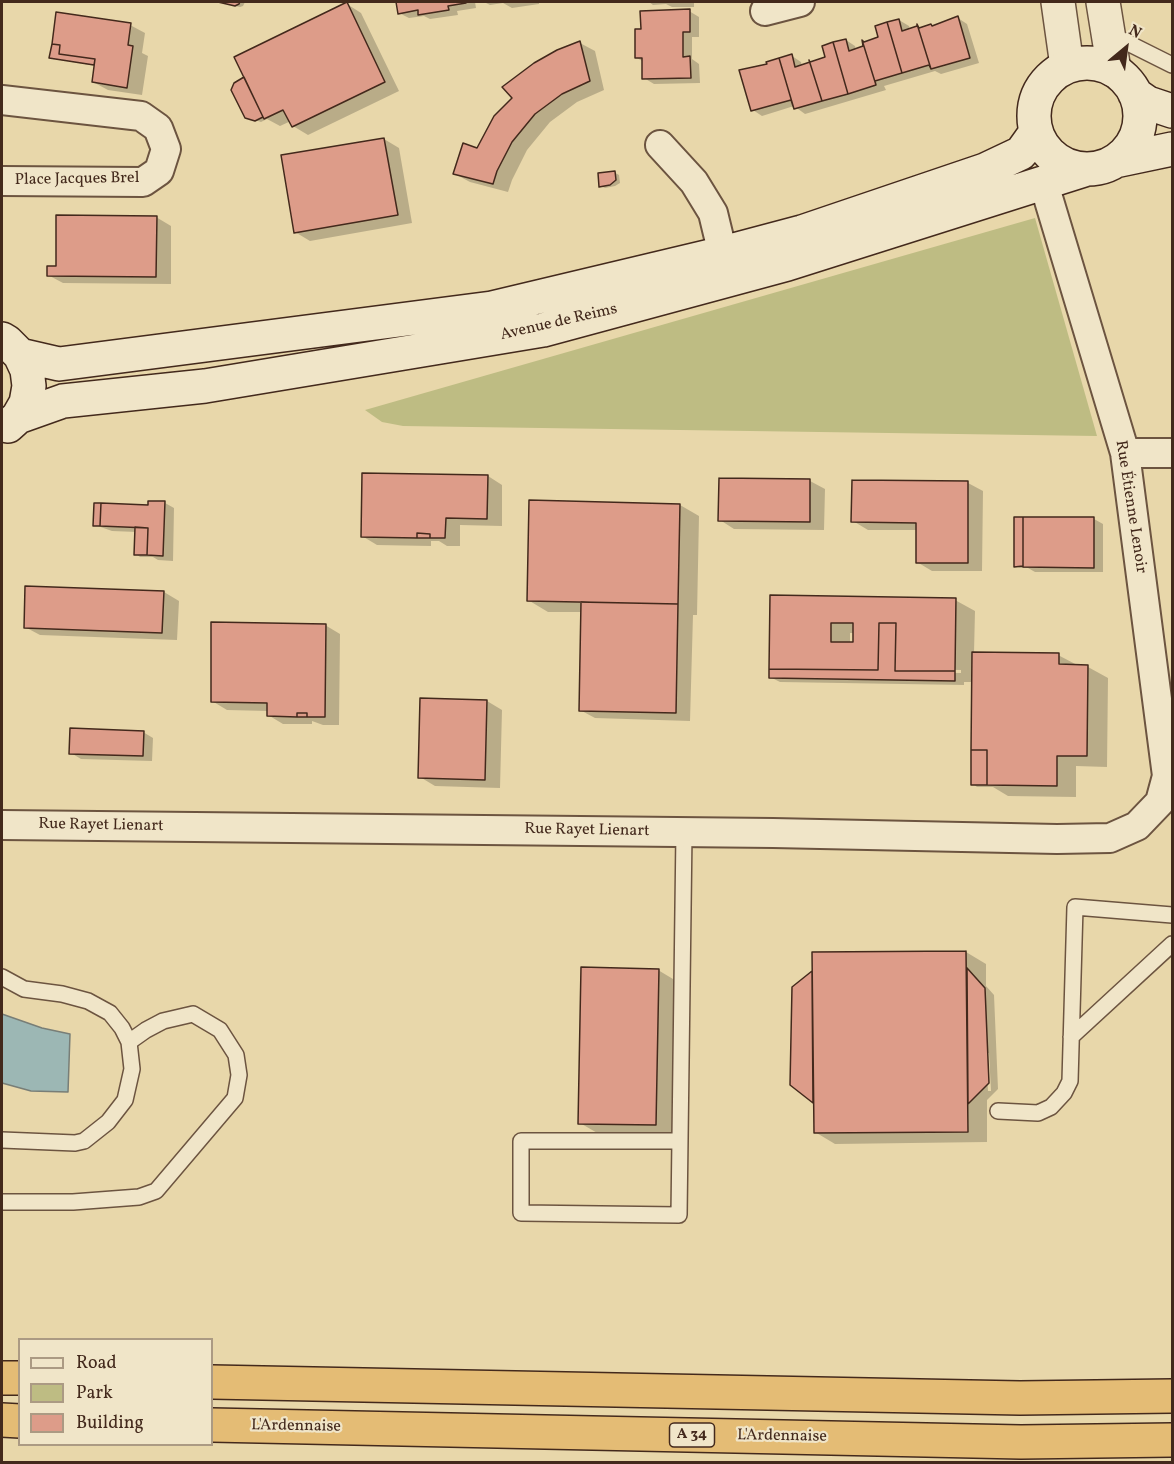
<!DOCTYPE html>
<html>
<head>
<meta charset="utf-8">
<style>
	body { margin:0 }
	#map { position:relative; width:1174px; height:1464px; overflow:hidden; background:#e8d7aa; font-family:Vollkorn,serif }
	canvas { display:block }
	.frame { position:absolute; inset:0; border:3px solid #43291c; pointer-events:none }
	.legend { position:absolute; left:18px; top:1338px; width:195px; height:108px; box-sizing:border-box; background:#f0e5c8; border:2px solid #ab9a83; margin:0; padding:8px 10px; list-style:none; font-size:18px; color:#43291c }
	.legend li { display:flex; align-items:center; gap:12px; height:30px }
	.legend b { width:30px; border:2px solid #ab9a83 }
	.north { position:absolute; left:1096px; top:18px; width:60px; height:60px; -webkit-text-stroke:4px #f0e5c8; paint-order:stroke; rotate:29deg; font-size:16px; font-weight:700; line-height:24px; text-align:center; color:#43291c }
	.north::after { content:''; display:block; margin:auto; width:21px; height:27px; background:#43291c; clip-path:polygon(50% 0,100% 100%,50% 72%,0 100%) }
</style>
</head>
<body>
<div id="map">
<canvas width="1174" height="1464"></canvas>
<div class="frame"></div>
<ul class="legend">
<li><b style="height:8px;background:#f0e5c8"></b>Road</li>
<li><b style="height:16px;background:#bebc83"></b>Park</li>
<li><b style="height:16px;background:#dd9c89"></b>Building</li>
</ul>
<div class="north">N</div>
</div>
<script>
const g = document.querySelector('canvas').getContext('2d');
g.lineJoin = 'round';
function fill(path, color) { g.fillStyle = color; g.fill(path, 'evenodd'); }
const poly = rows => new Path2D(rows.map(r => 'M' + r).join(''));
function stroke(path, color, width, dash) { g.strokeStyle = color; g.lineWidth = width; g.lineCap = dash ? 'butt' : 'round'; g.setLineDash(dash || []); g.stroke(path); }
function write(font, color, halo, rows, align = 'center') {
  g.font = font + ' Vollkorn,serif'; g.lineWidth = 4.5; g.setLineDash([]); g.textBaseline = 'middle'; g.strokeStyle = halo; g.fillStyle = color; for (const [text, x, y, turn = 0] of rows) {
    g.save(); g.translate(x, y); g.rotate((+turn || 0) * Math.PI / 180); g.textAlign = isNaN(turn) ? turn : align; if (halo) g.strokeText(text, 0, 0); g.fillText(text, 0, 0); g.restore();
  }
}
const green = poly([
	[1035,218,1097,436,403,426,382,422,365,410]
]);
const water = poly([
	[2,1014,42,1028,70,1034,68,1092,31,1091,2,1083,2,1014]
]);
const shadow = poly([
	[217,2,245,2,243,6,240,7],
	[398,2,475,2,476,8,457,11,458,15,430,19,424,16,409,18,399,13],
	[484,2,539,2,539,4,512,8,503,3,490,5],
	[649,2,694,2,694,7,672,7,666,4,653,5],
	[347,4,361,13,399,91,308,135,293,126,291,121,280,126,267,119,261,122,246,117],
	[689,11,699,17,699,37,692,37,692,59,699,64,700,83,654,84,644,78,644,62,637,58],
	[58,13,130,25,145,33,142,53,148,56,142,95,108,90,93,82,96,66,55,59,51,57],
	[58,47,61,47,59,60,56,60],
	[958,18,967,24,979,63,941,74,935,71,884,86,886,90,805,114,794,106,762,116,753,110,769,65,792,56,801,62,802,66,827,58,846,40,855,46,856,50,880,38,899,20,909,26,910,30,918,27,933,27],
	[580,43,595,51,604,90,577,102,550,122,527,150,512,180,508,192,470,182,455,174],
	[384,139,399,148,412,223,310,241,295,232],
	[614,172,619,175,620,183,615,186,605,188,600,186],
	[156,217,171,226,171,284,63,283,48,275,57,267],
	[488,476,502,485,502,526,460,525,460,546,447,546,439,541,431,541,431,546,377,545,362,536],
	[720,479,810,481,825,489,824,530,734,529,720,520],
	[968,483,983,491,982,571,932,571,917,562,917,530,868,530,853,521],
	[165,503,174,508,173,561,158,560,153,557,140,557,136,554,137,532,112,531,95,525],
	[680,505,699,516,697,615,693,615,690,721,595,718,580,710,583,612,548,612,528,600],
	[1094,519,1103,524,1103,572,1035,572,1028,568,1020,568,1015,566],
	[164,592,179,601,177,640,40,635,25,627],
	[771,597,955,600,975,611,974,653,1058,655,1079,666,1088,667,1108,678,1107,767,1076,766,1076,797,1008,796,993,787,977,787,973,784,974,682,964,682,964,685,780,682,770,677],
	[850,633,855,633,855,643,850,643],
	[914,669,961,670,961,673,914,672],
	[325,625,340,634,339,725,323,725,312,721,312,724,283,724,268,715,268,711,227,710,212,701],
	[487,701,502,710,500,788,435,786,420,777],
	[143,732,153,738,152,761,81,759,71,753],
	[966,952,986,964,986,986,994,995,998,1089,987,1100,987,1142,835,1144,815,1132,815,1102,791,1084,793,987,812,972],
	[986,1053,989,1053,991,1091,988,1091],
	[658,970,678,982,675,1136,599,1134,580,1123]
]);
const building = poly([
	[218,2,240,2,239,4,235,6,218,2],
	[347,2,385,82,292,127,283,110,264,119,234,57,347,2],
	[396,2,466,2,466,3,448,6,449,10,418,15,418,10,398,14,396,2],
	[690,9,690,32,683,32,683,57,690,56,691,78,642,79,642,58,635,58,635,29,641,29,640,11,690,9],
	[56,12,131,23,128,45,133,46,127,88,92,82,95,59,59,54,60,45,52,44,56,12],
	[958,16,970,58,931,69,917,24,919,28,931,24,932,26,958,16],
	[899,19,902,31,917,26,917,24,931,69,929,65,902,73,887,22,899,19],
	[887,22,902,73,875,81,876,85,862,40,864,42,878,37,875,26,887,22],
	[846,39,849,51,863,46,862,40,876,85,848,94,833,42,846,39],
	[580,41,590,81,562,94,535,114,512,142,497,171,493,184,453,174,463,143,477,148,494,116,512,98,502,87,534,63,557,50,580,41],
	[833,42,848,94,822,101,809,60,810,62,825,57,822,46,833,42],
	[52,44,60,45,59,54,95,59,94,65,49,58,52,44],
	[792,54,795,67,810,62,809,60,822,101,794,109,779,58,792,54],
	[779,58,794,109,791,100,751,111,739,70,767,64,766,62,779,58],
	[244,77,263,117,255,121,245,118,231,90,234,83,244,77],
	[384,138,398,215,294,233,281,155,384,138],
	[615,171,616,180,610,185,599,187,598,173,615,171],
	[56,215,157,216,156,277,47,276,47,266,56,266,56,215],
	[362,473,488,475,487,519,446,518,445,538,430,538,430,534,417,533,417,538,361,537,362,473],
	[719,478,810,479,810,522,718,521,719,478],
	[852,480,968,481,968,563,916,563,916,523,851,522,852,480],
	[529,500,680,504,678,604,527,601,529,500],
	[148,501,165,501,163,556,147,555,148,528,100,526,101,503,148,505,148,501],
	[94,503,101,503,100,526,93,526,94,503],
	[1014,517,1023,517,1023,566,1014,567,1014,517],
	[1023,517,1094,517,1094,568,1023,567,1023,517],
	[135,527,148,528,147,555,134,555,135,527],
	[417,533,430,534,430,538,417,538,417,533],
	[25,586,164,591,162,633,24,628,25,586],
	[770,595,956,598,955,671,895,671,896,623,879,623,878,670,769,669,770,595],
	[831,623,853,623,853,642,831,642,831,623],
	[581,602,678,604,676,713,579,711,581,602],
	[211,622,326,624,325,717,307,717,307,713,297,713,297,717,267,716,267,703,211,702,211,622],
	[879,623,896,623,895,671,955,671,955,681,769,678,769,669,878,670,879,623],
	[972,652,1059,653,1059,664,1088,665,1087,756,1057,756,1057,786,987,785,987,750,971,750,972,652],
	[420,698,487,700,485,780,418,778,420,698],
	[297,713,307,713,307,717,297,717,297,713],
	[70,728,144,731,143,756,69,754,70,728],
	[971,750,987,750,987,785,971,785,971,750],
	[966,951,968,1132,814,1133,812,952,966,951],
	[581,967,659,969,656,1125,578,1124,581,967],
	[967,968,985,988,989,1083,968,1104,967,968],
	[812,971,813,1103,790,1085,792,987,812,971]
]);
const service = poly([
	[1108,33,1172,65],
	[2,977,24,989,62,994,88,1001,110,1013,122,1028,129,1042],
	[1071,1037,1172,944],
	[998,1111,1038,1113,1051,1107,1064,1093,1070,1081,1075,907,1172,915],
	[2,1140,75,1143,84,1141,108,1122,125,1100,132,1069,129,1042,146,1030,163,1021,193,1014,220,1030,236,1055,239,1075,235,1098,156,1191,139,1197,73,1202,2,1202],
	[680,1141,521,1141,521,1213,679,1215,684,832]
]);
const minor = poly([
	[765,11,800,2],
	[2,100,141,116,158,128,166,149,159,171,143,182,2,181],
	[660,145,694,182,713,213,728,275],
	[1125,453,1172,453],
	[2,825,773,833,1057,839,1110,838,1137,826,1160,802,1167,776,1125,453,1044,184]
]);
const tertiary = poly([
	[1058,2,1067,66],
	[1103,2,1114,70]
]);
const secondary = poly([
	'1034 116a53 53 0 1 1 106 0a53 53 0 1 1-106 0Z',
	[1135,94,1148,103,1172,111],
	[1115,161,1172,149],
	[2,339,7,342,20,355,27,370,29,386,26,403,18,417,8,426],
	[20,355,59,364,492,308,723,253,802,232,985,170,1021,153,1036,132],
	[18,417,63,401,205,386,543,330,787,264,1087,169]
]);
const motorway = poly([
	[2,1378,20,1378],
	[212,1382,1020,1398,1172,1396],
	[2,1420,20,1421],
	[212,1425,1021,1442,1172,1440]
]);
const shields = [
	[692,1435,45]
];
const shieldNames = [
	["A 34",692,1435]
];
const streetNames = [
	["Place Jacques Brel",77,180,-1],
	["Avenue de Reims",559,323,-13],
	["Rue Étienne Lenoir",1130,507,81],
	["Rue Rayet Lienart",101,826,1],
	["Rue Rayet Lienart",587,831,1],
	["L'Ardennaise",296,1427,1],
	["L'Ardennaise",782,1437,1]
];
fill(green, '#bebc83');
fill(water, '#9cb7b4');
stroke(water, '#787e77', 1.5);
fill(shadow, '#0003');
fill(building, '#dd9c89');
stroke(building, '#43291c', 1.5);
stroke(service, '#6c5440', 18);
stroke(minor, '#6c5440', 32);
stroke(tertiary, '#6c5440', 36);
stroke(secondary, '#43291c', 36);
stroke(motorway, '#43291c', 36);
stroke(service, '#f0e5c8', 15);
stroke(minor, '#f0e5c8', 28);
stroke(tertiary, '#f0e5c8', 33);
stroke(secondary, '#f0e5c8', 33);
stroke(motorway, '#e4bc75', 33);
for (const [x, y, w] of shields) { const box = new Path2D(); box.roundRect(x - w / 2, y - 12, w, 24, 4.5); g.fillStyle = '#f0e5c8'; g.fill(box); stroke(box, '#43291c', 1.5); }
write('bold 15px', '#43291c', null, shieldNames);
write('16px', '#43291c', '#f0e5c8', streetNames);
</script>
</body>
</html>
